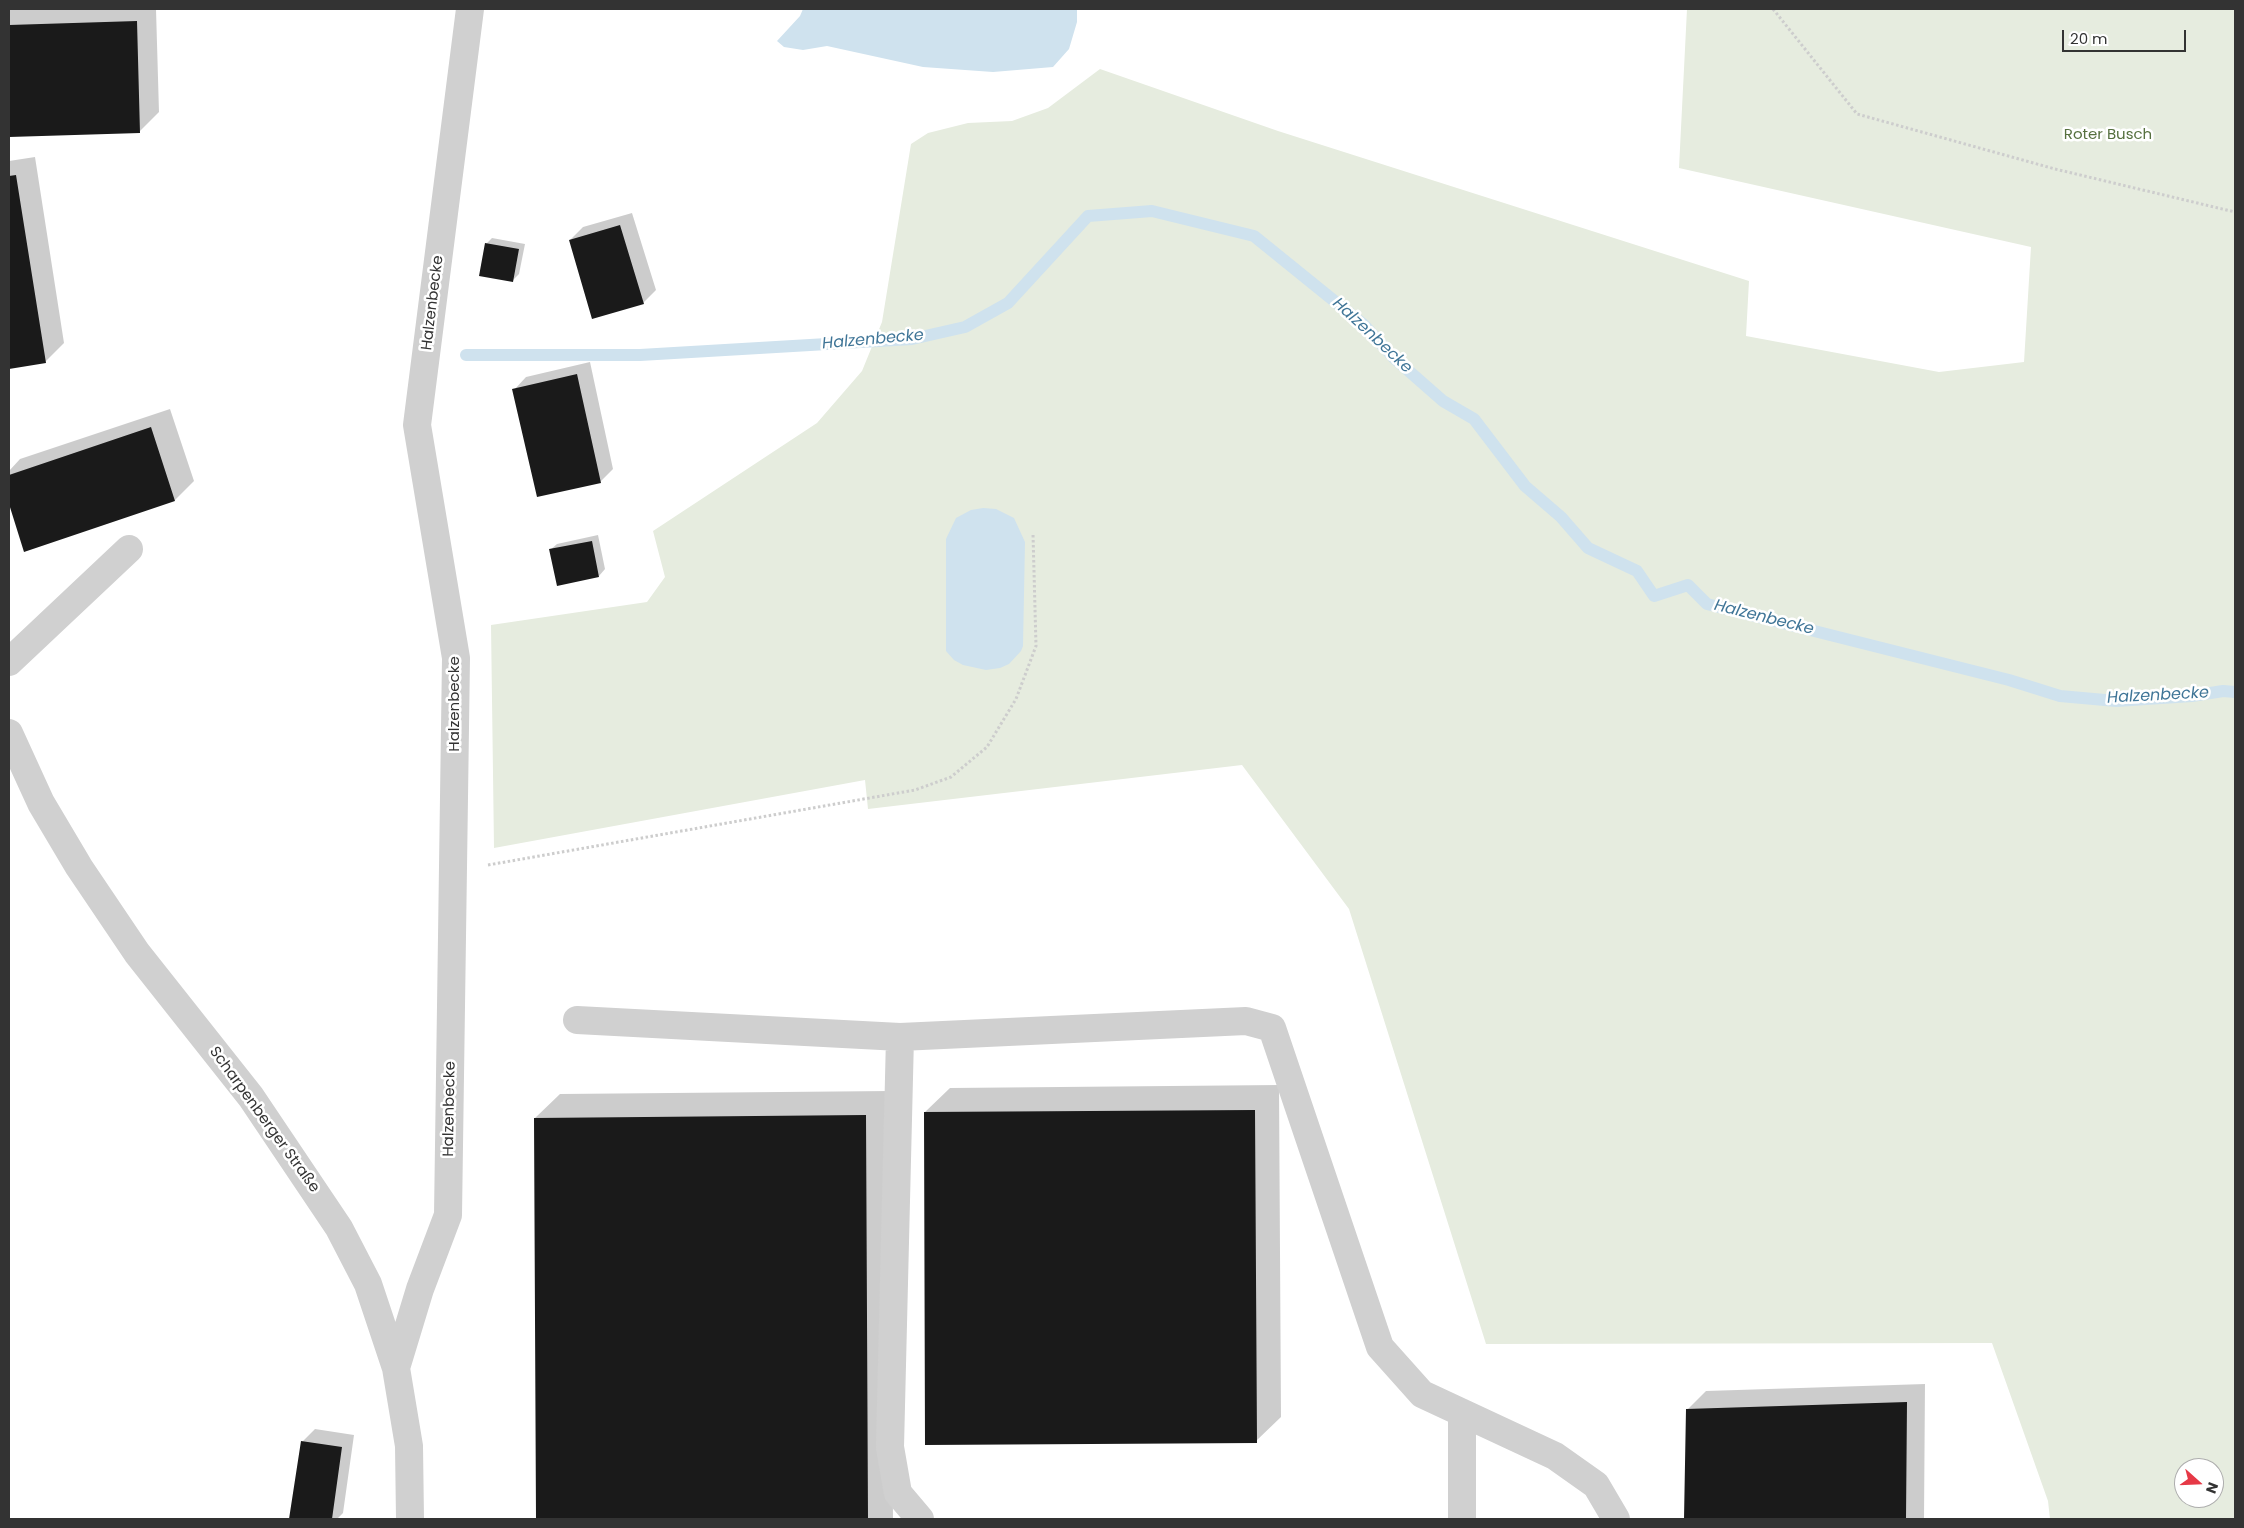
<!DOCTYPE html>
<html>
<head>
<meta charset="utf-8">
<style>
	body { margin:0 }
	#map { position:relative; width:2244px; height:1528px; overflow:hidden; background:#fff; font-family:Poppins,sans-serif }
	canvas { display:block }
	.frame { position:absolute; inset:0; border:10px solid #333; pointer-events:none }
	.north { position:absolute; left:2174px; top:1458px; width:50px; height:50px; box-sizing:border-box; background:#fff; border:1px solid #adadad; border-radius:50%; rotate:110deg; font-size:14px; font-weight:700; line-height:20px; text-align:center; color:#333 }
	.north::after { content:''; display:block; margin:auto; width:18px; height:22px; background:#e63946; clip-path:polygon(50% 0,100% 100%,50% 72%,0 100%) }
	.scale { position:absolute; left:2062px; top:30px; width:124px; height:22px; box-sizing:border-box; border:2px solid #333; border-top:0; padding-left:6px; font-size:15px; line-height:18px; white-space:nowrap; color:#333; -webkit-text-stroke:4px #fff; paint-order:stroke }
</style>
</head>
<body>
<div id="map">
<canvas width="2244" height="1528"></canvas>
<div class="frame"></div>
<div class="north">N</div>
<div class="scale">20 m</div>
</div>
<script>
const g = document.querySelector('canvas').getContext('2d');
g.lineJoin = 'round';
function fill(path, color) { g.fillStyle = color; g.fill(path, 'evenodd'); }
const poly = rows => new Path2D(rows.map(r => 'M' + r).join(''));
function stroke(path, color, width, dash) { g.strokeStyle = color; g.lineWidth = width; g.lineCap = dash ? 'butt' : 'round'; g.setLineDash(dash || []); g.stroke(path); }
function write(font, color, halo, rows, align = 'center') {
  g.font = font + ' Poppins,sans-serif'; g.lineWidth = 5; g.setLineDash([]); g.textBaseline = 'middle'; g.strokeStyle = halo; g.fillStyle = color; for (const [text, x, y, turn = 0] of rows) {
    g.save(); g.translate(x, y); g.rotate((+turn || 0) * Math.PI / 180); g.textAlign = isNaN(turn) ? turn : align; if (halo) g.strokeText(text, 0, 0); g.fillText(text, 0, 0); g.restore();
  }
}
const green = poly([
	[1687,9,2235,9,2235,1519,2050,1519,2048,1501,1992,1343,1486,1344,1349,909,1242,765,868,809,865,780,494,848,491,625,647,602,665,577,653,531,817,423,862,371,882,322,911,144,928,133,968,123,1012,121,1048,108,1100,69,1278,131,1749,281,1746,336,1939,372,2024,362,2031,247,1679,168],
	[2184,1468,2214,1468,2214,1498,2184,1498]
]);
const water = poly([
	[803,9,1077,9,1077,22,1069,49,1053,67,993,72,923,67,827,46,803,50,784,47,777,41,800,16],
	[983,508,996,509,1014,518,1025,542,1023,646,1021,651,1009,664,1000,668,986,670,963,665,954,660,946,651,946,539,956,518,971,510]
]);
const shadow = poly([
	[9,9,156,9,159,112,140,131,9,136],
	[35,157,64,343,45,362,9,368,9,161],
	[632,213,656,290,643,303,570,240,583,227],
	[492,238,525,244,519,274,513,280,486,244],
	[590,362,613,469,600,482,514,390,526,377],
	[170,409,194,481,175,500,25,550,9,500,9,471,20,459],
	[598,535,605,569,599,576,550,550,557,544],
	[1279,1085,1281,1417,1256,1441,925,1112,950,1088],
	[890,1091,893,1519,537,1519,535,1118,560,1094],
	[1925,1384,1924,1519,1685,1519,1687,1410,1706,1391],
	[315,1429,354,1435,343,1513,337,1519,291,1519,302,1442]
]);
const stream = poly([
	[466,355,640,355,912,339,965,327,1008,303,1088,216,1152,211,1254,236,1364,325,1394,358,1443,401,1474,419,1525,486,1561,517,1588,548,1637,571,1654,596,1688,585,1707,604,2009,680,2060,696,2116,701,2192,696,2223,691,2235,692]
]);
const building = poly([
	[137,21,140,133,9,137,9,25],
	[16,175,46,363,9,369,9,176],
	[620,225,644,304,592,319,569,240],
	[485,243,519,249,513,282,479,276],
	[577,374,601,483,537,497,512,389],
	[151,427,175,501,24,552,9,504,9,475],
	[592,541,599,577,557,586,549,549],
	[1255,1110,1257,1443,925,1445,924,1112],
	[866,1115,868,1519,536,1519,534,1118],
	[1907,1402,1906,1519,1684,1519,1686,1409],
	[301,1441,342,1447,332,1519,289,1519]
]);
const path = poly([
	[1773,9,1857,114,2055,169,2235,212],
	[488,865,915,790,951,777,987,747,1016,699,1036,646,1033,534]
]);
const minor = poly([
	[9,662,129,549],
	[9,733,41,803,79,867,137,953,251,1097,339,1228,368,1284,396,1368,409,1446,410,1519],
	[577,1020,900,1037],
	[396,1368,420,1289,448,1215,456,658,417,425,470,9],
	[1462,1413,1462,1519],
	[920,1519,898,1493,890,1447,900,1037,1246,1021,1272,1028,1380,1347,1422,1394,1555,1456,1596,1485,1616,1519]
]);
const parkNames = [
	["Roter Busch",2108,135]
];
const streetNames = [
	["Halzenbecke",433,303,-83],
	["Halzenbecke",455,704,-90],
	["Halzenbecke",450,1109,-89],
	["Scharpenberger Straße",264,1120,54]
];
const waterNames = [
	["Halzenbecke",1372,336,43],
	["Halzenbecke",873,340,-5],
	["Halzenbecke",1764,618,14],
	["Halzenbecke",2158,696,-3]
];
fill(green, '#e6ecdf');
fill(water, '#cfe2ee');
fill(shadow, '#0003');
stroke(stream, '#cfe2ee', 12);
fill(building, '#1a1a1a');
stroke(path, '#cdcdcd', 3, [2.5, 2.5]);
stroke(minor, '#d0d0d0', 28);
write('15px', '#56703f', '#fff', parkNames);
write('15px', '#333', '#fff', streetNames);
write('italic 16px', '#3f7597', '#fff', waterNames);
</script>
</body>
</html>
